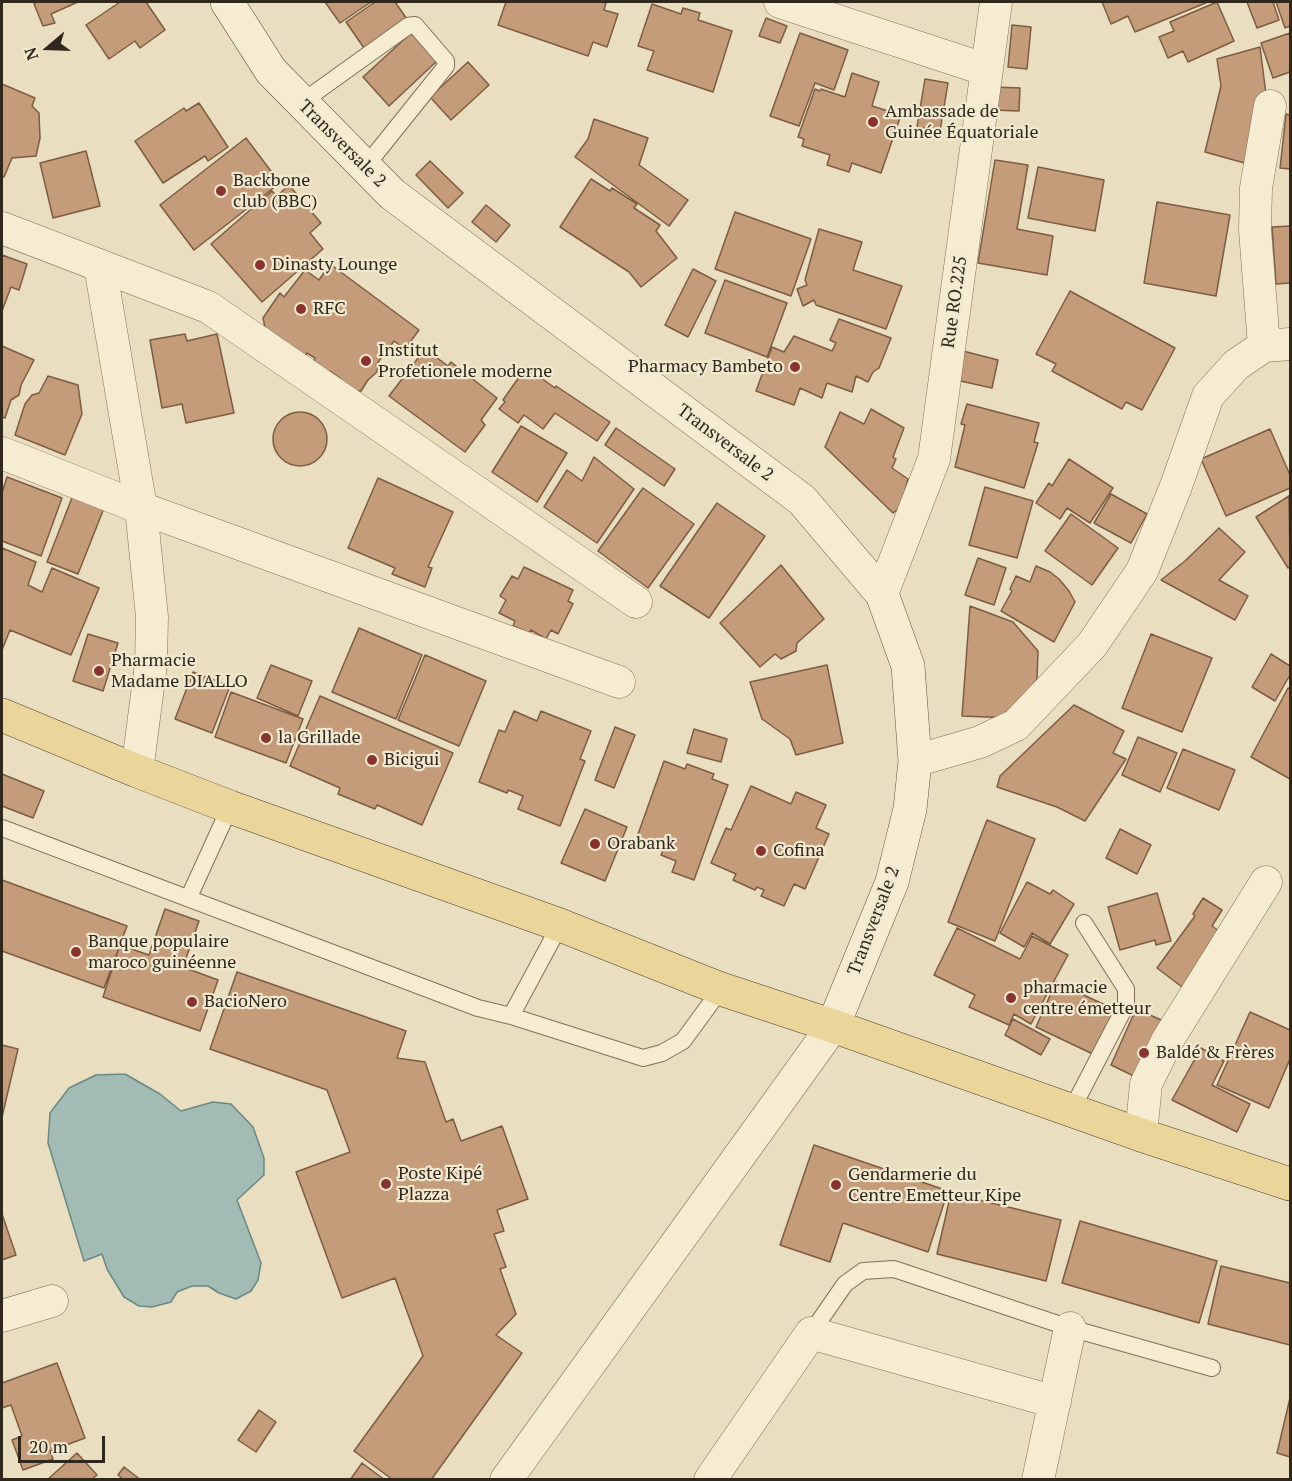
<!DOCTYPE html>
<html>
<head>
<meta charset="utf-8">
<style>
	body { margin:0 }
	#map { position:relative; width:1292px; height:1481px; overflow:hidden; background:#e9dfc0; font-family:"PT Serif",serif }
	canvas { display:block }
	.frame { position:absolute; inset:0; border:3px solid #31281d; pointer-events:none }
	.north { position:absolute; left:18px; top:18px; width:60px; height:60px; -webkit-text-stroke:4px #f1e9cf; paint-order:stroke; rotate:251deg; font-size:16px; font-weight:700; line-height:24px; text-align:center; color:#31281d }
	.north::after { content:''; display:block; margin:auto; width:21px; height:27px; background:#31281d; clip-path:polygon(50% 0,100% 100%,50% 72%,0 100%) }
	.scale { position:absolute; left:18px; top:1436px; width:87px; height:27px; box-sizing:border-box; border:3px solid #31281d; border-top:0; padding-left:8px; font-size:18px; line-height:21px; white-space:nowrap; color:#31281d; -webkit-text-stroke:4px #f1e9cf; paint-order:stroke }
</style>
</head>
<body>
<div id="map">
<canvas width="1292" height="1481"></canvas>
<div class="frame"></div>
<div class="north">N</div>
<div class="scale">20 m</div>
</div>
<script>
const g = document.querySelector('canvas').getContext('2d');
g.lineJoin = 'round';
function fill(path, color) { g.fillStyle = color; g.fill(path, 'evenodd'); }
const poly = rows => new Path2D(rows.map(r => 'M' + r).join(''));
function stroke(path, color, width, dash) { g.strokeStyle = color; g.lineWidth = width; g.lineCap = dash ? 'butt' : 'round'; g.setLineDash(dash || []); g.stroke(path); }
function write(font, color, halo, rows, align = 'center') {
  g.font = font + ' "PT Serif",serif'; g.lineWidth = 4.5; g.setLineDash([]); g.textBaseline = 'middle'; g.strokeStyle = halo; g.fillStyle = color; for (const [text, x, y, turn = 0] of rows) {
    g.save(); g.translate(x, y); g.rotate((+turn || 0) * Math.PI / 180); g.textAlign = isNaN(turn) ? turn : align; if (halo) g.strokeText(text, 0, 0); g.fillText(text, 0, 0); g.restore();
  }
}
const water = poly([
	[125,1074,160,1094,181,1111,213,1102,231,1104,253,1127,264,1158,264,1175,237,1200,261,1263,258,1280,251,1291,236,1299,219,1293,208,1286,192,1286,177,1292,171,1302,152,1307,139,1306,124,1297,107,1269,102,1254,84,1261,48,1143,50,1113,69,1088,96,1075,125,1074]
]);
const building = poly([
	[37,2,78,2,51,14,55,23,43,26,34,4,37,2],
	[120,2,146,2,165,30,140,48,135,41,109,59,86,25,120,2],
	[325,2,371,2,340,23,325,2],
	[375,2,395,2,407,19,364,48,346,22,375,2],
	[506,2,603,2,606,3,604,10,618,14,607,47,593,42,588,56,498,25,506,2],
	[1102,2,1208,2,1135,32,1128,16,1111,24,1102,2],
	[1217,2,1234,41,1188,62,1183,51,1168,58,1159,37,1174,31,1170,22,1217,2],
	[1247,2,1273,2,1279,20,1257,28,1247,2],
	[1276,2,1290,2,1290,26,1285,28,1276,2],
	[652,4,681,14,683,8,700,13,698,20,732,31,713,92,647,70,654,51,638,46,652,4],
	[766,18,787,26,780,43,759,36,766,18],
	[1012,25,1031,27,1027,69,1008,67,1012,25],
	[411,33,437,61,389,106,363,77,411,33],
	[800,33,848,50,834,90,815,83,799,126,770,116,800,33],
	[1290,33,1290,72,1273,78,1261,43,1290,33],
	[1260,47,1266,94,1248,164,1205,152,1221,86,1217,59,1260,47],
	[468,62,489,85,451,120,430,97,468,62],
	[852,73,879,82,872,106,901,115,881,173,852,163,849,172,827,165,830,155,802,146,804,139,798,137,815,89,820,91,821,89,845,97,852,73],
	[925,79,948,83,940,131,917,127,925,79],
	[2,84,35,98,32,106,39,113,40,138,36,156,12,158,4,177,2,176,2,84],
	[993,87,1020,88,1019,111,992,110,993,87],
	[199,103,228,147,208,161,205,156,163,183,135,141,184,108,186,111,199,103],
	[1286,114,1290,115,1290,169,1280,168,1286,114],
	[594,119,648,138,639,165,688,200,669,226,575,157,588,139,594,119],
	[246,138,280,183,194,250,160,205,246,138],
	[86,151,100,206,53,218,40,163,86,151],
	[995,160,1028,165,1017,229,1053,236,1047,275,978,263,995,160],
	[430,161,463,193,448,208,416,175,430,161],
	[1038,167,1104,180,1095,231,1028,218,1038,167],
	[591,179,610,191,612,188,637,204,634,208,660,225,656,231,677,258,641,287,629,272,560,227,591,179],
	[289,185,321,223,310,233,323,249,262,302,211,244,272,191,277,196,289,185],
	[1157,202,1230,215,1216,296,1144,283,1157,202],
	[486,205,510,225,496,242,472,222,486,205],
	[735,212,811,239,791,296,715,269,735,212],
	[1290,226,1290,283,1276,284,1272,227,1290,226],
	[819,229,862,242,853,270,902,286,886,329,816,305,814,300,803,306,797,289,807,285,805,280,819,229],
	[2,255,27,264,19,290,11,287,2,311,2,255],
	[330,264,419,330,405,349,394,341,376,365,378,366,377,372,368,380,361,391,354,392,342,384,341,379,330,371,328,373,314,363,315,358,307,353,305,356,266,332,263,318,280,293,284,297,305,270,319,280,330,264],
	[693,269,716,281,688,337,665,325,693,269],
	[725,280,787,303,767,357,705,333,725,280],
	[1070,291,1175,348,1142,410,1126,402,1122,409,1052,371,1056,364,1036,354,1070,291],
	[839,319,891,338,879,368,873,372,868,382,856,376,852,392,827,383,822,398,800,388,794,405,756,391,772,347,784,352,794,336,832,351,836,343,830,340,839,319],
	[185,334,187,341,217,334,234,413,186,423,182,404,162,408,150,340,185,334],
	[2,346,34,360,21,385,19,395,11,400,5,418,2,417,2,346],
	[425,349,448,366,451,362,497,398,481,420,485,425,465,452,389,396,425,349],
	[963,351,998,360,992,388,956,380,963,351],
	[526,367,555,388,556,386,610,422,597,441,555,413,543,429,524,415,518,423,499,409,505,402,503,400,526,367],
	[48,376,78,385,82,414,65,455,15,435,25,404,32,395,39,393,48,376],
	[967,404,1039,423,1034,442,1038,443,1024,488,955,467,965,425,961,424,967,404],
	[871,409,904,428,893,457,896,459,892,468,908,479,901,507,893,513,825,447,840,412,864,424,871,409],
	'273 439a27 27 0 1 1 54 0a27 27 0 1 1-54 0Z',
	[521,426,567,453,537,502,492,472,521,426],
	[616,428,675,469,664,486,605,445,616,428],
	[1270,429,1290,475,1290,488,1226,516,1201,459,1270,429],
	[594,457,634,489,597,543,544,507,567,470,582,481,594,457],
	[1069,459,1113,488,1090,523,1067,508,1060,519,1036,503,1049,483,1052,486,1069,459],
	[7,477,62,498,41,556,2,541,2,493,7,477],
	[378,478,453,512,428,567,432,568,425,587,392,574,395,568,348,548,378,478],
	[985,487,1033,501,1017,558,969,545,985,487],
	[643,488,694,524,648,588,598,551,643,488],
	[75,490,106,503,78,574,47,562,75,490],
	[1111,494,1147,514,1131,543,1094,523,1111,494],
	[1289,496,1290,566,1288,568,1256,517,1289,496],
	[717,503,765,536,709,618,660,586,717,503],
	[1071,514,1118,548,1092,585,1045,551,1071,514],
	[1219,528,1245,552,1219,580,1248,596,1235,620,1161,580,1185,561,1219,528],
	[2,548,36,562,28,585,42,592,52,568,99,588,71,655,10,630,2,650,2,548],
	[978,558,1006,568,994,605,965,595,978,558],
	[781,565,824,619,797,643,796,651,781,659,775,654,760,667,720,623,781,565],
	[1036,566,1050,572,1059,579,1069,591,1075,602,1054,642,1001,611,1012,591,1010,589,1016,576,1030,582,1036,566],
	[524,567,573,590,568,601,573,604,558,634,551,630,546,639,531,630,529,633,513,626,515,621,499,613,506,600,500,596,512,576,518,579,524,567],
	[970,606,1013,622,1038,651,1037,679,1013,718,962,716,970,606],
	[359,628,422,655,396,719,332,692,359,628],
	[88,634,118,643,103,691,73,681,88,634],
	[1151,634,1212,658,1182,732,1122,708,1151,634],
	[1271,654,1290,666,1290,675,1275,701,1252,687,1271,654],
	[425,655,486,681,459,746,398,720,425,655],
	[271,665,312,681,298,716,257,698,271,665],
	[827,665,843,743,796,755,790,739,762,719,750,682,827,665],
	[193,672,230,686,212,733,175,719,193,672],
	[1288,688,1290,689,1290,779,1251,757,1288,688],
	[231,692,303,719,286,763,215,737,231,692],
	[320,696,453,753,422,825,377,805,375,809,338,794,340,788,290,766,320,696],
	[1074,705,1124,731,1113,753,1126,759,1085,821,1057,807,997,787,1000,776,1074,705],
	[514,711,537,721,541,711,591,731,580,759,585,761,560,826,518,809,523,796,508,790,507,793,479,782,499,730,505,732,514,711],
	[615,727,635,735,614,788,595,780,615,727],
	[694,729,727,739,721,762,687,753,694,729],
	[1138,737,1177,753,1160,792,1122,775,1138,737],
	[1183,749,1235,770,1219,810,1167,788,1183,749],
	[664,761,685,769,687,764,714,774,712,779,728,785,694,880,672,872,676,861,661,855,663,850,636,840,664,761],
	[2,774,44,791,33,818,2,806,2,774],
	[751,786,791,804,796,792,826,805,816,828,829,834,805,889,794,884,784,906,761,896,764,890,757,887,755,890,733,880,736,874,711,863,726,828,731,830,751,786],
	[585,809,627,827,605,881,561,863,585,809],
	[987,820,1035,839,995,941,948,922,987,820],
	[1120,829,1151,845,1137,874,1106,858,1120,829],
	[2,880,127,926,104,988,2,951,2,880],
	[1027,882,1050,894,1053,890,1074,904,1050,944,1032,933,1024,947,1000,933,1027,882],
	[1157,893,1171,941,1156,945,1155,940,1120,950,1108,907,1157,893],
	[1203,898,1222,910,1212,926,1226,936,1186,990,1157,968,1195,916,1193,914,1203,898],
	[165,909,199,921,183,967,218,980,200,1031,103,997,120,945,149,955,165,909],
	[957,928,1020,959,1032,936,1068,955,1031,1024,1014,1014,1009,1025,969,1007,975,995,934,975,957,928],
	[237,972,406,1031,397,1058,425,1062,446,1122,453,1119,461,1141,502,1126,528,1199,497,1210,504,1231,494,1234,506,1267,500,1269,516,1314,496,1335,522,1353,431,1480,393,1480,354,1451,423,1356,395,1278,342,1298,296,1172,350,1152,327,1090,210,1049,237,972],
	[1056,982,1120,1012,1099,1057,1036,1027,1056,982],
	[1136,1009,1166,1022,1140,1079,1111,1065,1136,1009],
	[1250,1012,1290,1030,1290,1059,1269,1108,1217,1085,1250,1012],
	[1013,1019,1050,1039,1041,1055,1005,1035,1013,1019],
	[2,1045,18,1049,2,1117,2,1045],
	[1201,1048,1224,1061,1212,1085,1250,1104,1237,1132,1172,1100,1201,1048],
	[814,1145,948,1191,928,1252,843,1223,830,1262,780,1245,814,1145],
	[951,1193,1061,1220,1046,1281,937,1254,951,1193],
	[2,1214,16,1255,2,1260,2,1214],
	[1080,1221,1217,1261,1199,1323,1062,1283,1080,1221],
	[1221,1266,1290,1283,1290,1345,1208,1324,1221,1266],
	[57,1363,85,1438,50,1451,53,1459,23,1470,12,1440,22,1436,11,1405,2,1408,2,1383,57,1363],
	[1290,1398,1290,1457,1277,1453,1290,1398],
	[259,1410,276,1422,256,1452,238,1440,259,1410],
	[77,1453,97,1475,91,1480,47,1480,77,1453],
	[362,1463,385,1480,350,1480,362,1463],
	[124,1467,141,1480,124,1480,118,1475,124,1467]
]);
const service = poly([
	[302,102,408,26,415,25,446,61,446,66,365,167],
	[2,828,478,1008,511,1016,560,925],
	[189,897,230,807],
	[511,1016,643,1058,662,1053,683,1041,721,989],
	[1071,1111,1126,1005,1126,989,1084,923],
	[811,1333,845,1284,863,1271,894,1269,1070,1328,1212,1368]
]);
const minor = poly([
	[780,2,987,70],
	[2,228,208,307,636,602],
	[100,266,141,508,152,617,151,664,137,771],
	[1264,346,1255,230,1256,188,1270,106],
	[2,453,141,508,619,682],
	[882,594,934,459,996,2],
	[915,761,980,742,1016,725,1092,645,1142,571,1176,486,1208,396,1236,365,1264,346,1290,344],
	[1141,1135,1146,1084,1167,1041,1266,882],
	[2,1316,52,1301],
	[506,1480,833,1026],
	[710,1480,811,1333,1055,1402],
	[1038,1480,1070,1328]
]);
const secondary = poly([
	[227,2,271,71,392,194,802,500,882,594,908,666,915,761,910,809,892,882,833,1026]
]);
const primary = poly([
	[2,715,137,771,230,807,560,925,721,989,833,1026,1141,1135,1290,1184]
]);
const markers = [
	[873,122,6,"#89332f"],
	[221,191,6,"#89332f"],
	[260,265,6,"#89332f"],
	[301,309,6,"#89332f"],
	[366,361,6,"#89332f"],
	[795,367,6,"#89332f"],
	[99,671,6,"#89332f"],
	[266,738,6,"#89332f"],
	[372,760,6,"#89332f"],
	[595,844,6,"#89332f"],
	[761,851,6,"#89332f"],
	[76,952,6,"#89332f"],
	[1011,998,6,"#89332f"],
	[192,1002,6,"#89332f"],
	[1144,1053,6,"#89332f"],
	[386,1184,6,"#89332f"],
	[836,1185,6,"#89332f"]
];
const poiNames = [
	["Ambassade de",885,112],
	["Guinée Équatoriale",885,133],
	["Backbone",233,181],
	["club (BBC)",233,202],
	["Dinasty Lounge",272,265],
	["RFC",313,309],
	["Institut",378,351],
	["Profetionele moderne",378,372],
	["Pharmacy Bambeto",783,367,"right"],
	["Pharmacie",111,661],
	["Madame DIALLO",111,682],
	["la Grillade",278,738],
	["Bicigui",384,760],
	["Orabank",607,844],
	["Cofina",773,851],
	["Banque populaire",88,942],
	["maroco guinéenne",88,963],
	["pharmacie",1023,988],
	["centre émetteur",1023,1009],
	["BacioNero",204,1002],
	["Baldé & Frères",1156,1053],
	["Poste Kipé",398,1174],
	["Plazza",398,1195],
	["Gendarmerie du",848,1175],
	["Centre Emetteur Kipe",848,1196]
];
const streetNames = [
	["Transversale 2",342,144,45],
	["Rue RO.225",955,302,-82],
	["Transversale 2",725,443,37],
	["Transversale 2",874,921,-69]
];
fill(water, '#a2bbb5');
stroke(water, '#6b8882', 1.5);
fill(building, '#c49c79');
stroke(building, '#7d5c42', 1.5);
stroke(service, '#80705a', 18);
stroke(minor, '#80705a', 33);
stroke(secondary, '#62513d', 34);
stroke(primary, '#4e3e2e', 34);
stroke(service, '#f5ecd2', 16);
stroke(minor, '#f5ecd2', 32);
stroke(secondary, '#f5ecd2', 33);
stroke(primary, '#ead59a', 33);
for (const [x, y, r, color] of markers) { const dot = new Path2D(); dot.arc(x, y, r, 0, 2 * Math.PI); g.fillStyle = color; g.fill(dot); stroke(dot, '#f1e9cf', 2); }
write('18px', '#31281d', '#f1e9cf', poiNames, 'left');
write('18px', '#31281d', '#f1e9cf', streetNames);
</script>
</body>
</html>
